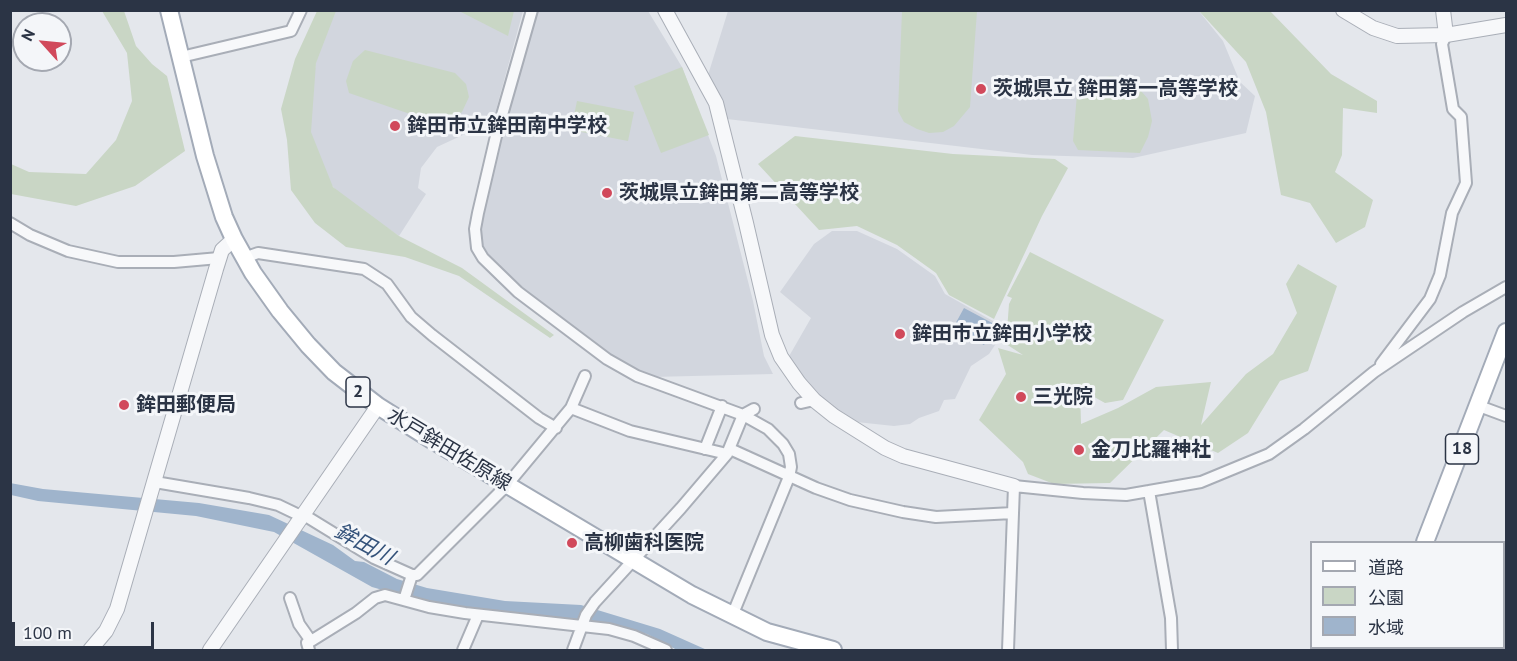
<!DOCTYPE html>
<html>
<head>
<meta charset="utf-8">
<style>
	body { margin:0 }
	#map { position:relative; width:1517px; height:661px; overflow:hidden; background:#e4e7ec; font-family:"PT Sans","Noto Sans JP",sans-serif }
	canvas { display:block }
	.frame { position:absolute; inset:0; border:12px solid #2b3445; pointer-events:none }
	.legend { position:absolute; left:1310px; top:541px; width:195px; height:108px; box-sizing:border-box; background:#f4f6f9; border:2px solid #a4a8b1; margin:0; padding:8px 10px; list-style:none; font-size:18px; color:#2b3445 }
	.legend li { display:flex; align-items:center; gap:12px; height:30px }
	.legend b { width:30px; border:2px solid #a4a8b1 }
	.north { position:absolute; left:12px; top:12px; width:60px; height:60px; box-sizing:border-box; background:#f4f6f9; border:2px solid #a4a8b1; border-radius:50%; rotate:297deg; font-size:16px; font-weight:700; line-height:24px; text-align:center; color:#2b3445 }
	.north::after { content:''; display:block; margin:auto; width:21px; height:27px; background:#d1495b; clip-path:polygon(50% 0,100% 100%,50% 72%,0 100%) }
	.scale { position:absolute; left:12px; top:622px; width:142px; height:27px; box-sizing:border-box; border:3px solid #2b3445; border-top:0; padding-left:8px; font-size:18px; line-height:21px; white-space:nowrap; color:#2b3445; -webkit-text-stroke:4px #f4f6f9; paint-order:stroke }
</style>
</head>
<body>
<div id="map">
<canvas width="1517" height="661"></canvas>
<div class="frame"></div>
<ul class="legend">
<li><b style="height:8px;background:#fff"></b>道路</li>
<li><b style="height:16px;background:#c9d6c5"></b>公園</li>
<li><b style="height:16px;background:#9fb4cc"></b>水域</li>
</ul>
<div class="north">N</div>
<div class="scale">100 m</div>
</div>
<script>
const g = document.querySelector('canvas').getContext('2d');
g.lineJoin = 'round';
function fill(path, color) { g.fillStyle = color; g.fill(path, 'evenodd'); }
const poly = rows => new Path2D(rows.map(r => 'M' + r).join(''));
function stroke(path, color, width, dash) { g.strokeStyle = color; g.lineWidth = width; g.lineCap = dash ? 'butt' : 'round'; g.setLineDash(dash || []); g.stroke(path); }
function write(font, color, halo, rows, align = 'center') {
  g.font = font + ' "PT Sans","Noto Sans JP",sans-serif'; g.lineWidth = 6; g.setLineDash([]); g.textBaseline = 'middle'; g.strokeStyle = halo; g.fillStyle = color; for (const [text, x, y, turn = 0] of rows) {
    g.save(); g.translate(x, y); g.rotate((+turn || 0) * Math.PI / 180); g.textAlign = isNaN(turn) ? turn : align; if (halo) g.strokeText(text, 0, 0); g.fillText(text, 0, 0); g.restore();
  }
}
const built = poly([
	[1198,10,1223,41,1240,82,1255,96,1246,133,1133,158,1032,155,727,119,708,75,728,11],
	[333,11,523,11,493,121,437,147,421,168,418,188,426,194,399,236,343,198,321,173,311,142,309,105,320,38],
	[535,11,648,11,682,67,716,156,753,301,764,356,773,374,652,377,617,360,517,284,492,260,481,242,481,230,501,137],
	[832,231,857,231,897,249,935,276,945,294,1000,325,997,342,989,354,971,366,955,399,944,400,939,411,919,418,910,424,894,426,847,421,815,393,788,358,811,318,780,292,814,244]
]);
const green = poly([
	[102,11,124,11,136,46,152,64,167,76,185,151,135,186,76,206,11,194,11,164,29,172,86,174,116,140,132,101,127,53],
	[317,11,336,11,316,63,311,132,333,187,399,236,462,268,554,335,550,338,459,276,405,257,346,247,315,223,291,190,287,140,281,109,295,59],
	[459,11,514,11,508,36],
	[902,11,977,11,970,107,954,126,943,132,929,133,917,129,904,122,898,111],
	[1199,11,1270,11,1331,74,1377,101,1377,113,1343,108,1342,155,1335,172,1373,200,1365,227,1336,243,1310,203,1281,195,1266,112,1246,62],
	[365,50,455,73,466,84,469,97,462,112,452,119,439,124,349,93,346,81,353,61],
	[682,67,709,135,661,153,634,86],
	[1110,76,1126,79,1135,84,1148,99,1152,121,1148,137,1140,153,1078,150,1073,141,1077,94,1084,85,1092,80],
	[577,101,634,112,628,141,571,130],
	[795,136,953,154,1055,159,1068,168,1042,216,994,319,949,295,936,273,897,245,857,226,819,230,758,164],
	[1030,252,1164,320,1123,400,1105,403,1080,389,1081,424,1118,408,1156,387,1211,382,1201,425,1246,374,1273,354,1297,313,1286,284,1298,264,1337,286,1308,371,1280,381,1248,433,1218,453,1164,430,1110,483,1054,484,1028,474,1023,462,979,420,1006,374,998,348,1023,355,1006,344,1009,304,1012,298,1007,296]
]);
const water = poly([
	[964,308,996,325,984,345,953,328],
	[10,483,43,489,199,503,269,515,333,545,355,561,364,562,397,579,427,588,505,601,581,605,660,629,707,650,677,650,647,634,637,632,445,608,372,587,274,532,196,516,38,501,11,495]
]);
const minor = poly([
	[532,10,496,136,478,213,475,229,477,248,483,258,518,292,607,359,637,376,743,415,768,429,783,444,789,454,791,467,789,477,732,616],
	[181,57,291,31,301,10],
	[10,223,30,235,68,251,118,262,174,262,219,258],
	[244,258,258,253,364,269,387,284,411,317,432,335,539,418,556,428],
	[1381,364,1430,299,1440,275,1452,213,1466,183,1461,117,1453,109,1442,44,1446,35],
	[801,403,814,400],
	[1479,406,1506,416],
	[571,408,585,376],
	[705,449,722,406],
	[730,449,816,488,850,500,903,512,936,517,1013,513],
	[155,482,249,498,278,505,303,517],
	[1149,491,1171,618,1172,650],
	[304,515,374,558,412,575,417,575,507,485,571,408,630,431,727,454],
	[1504,558,1506,550],
	[290,598,299,624,311,641,307,643,309,650],
	[404,600,412,575],
	[1504,623,1506,625],
	[311,641,356,613,375,598,385,595,429,607,465,613,609,629,634,636,666,650],
	[463,650,478,615],
	[573,650,586,615,595,602,681,508,727,454,743,415,754,409],
	[1008,650,1014,486,1083,493,1126,495,1201,482,1269,454,1304,429,1374,372,1463,312,1506,287],
	[1468,650,1469,648]
]);
const tertiary = poly([
	[665,10,716,103,746,223,772,335,781,357,799,383,814,400,834,416,885,448,903,456,1014,486],
	[1343,10,1373,28,1397,36,1446,35,1506,25],
	[1443,10,1446,35],
	[90,650,106,631,117,609,216,269,222,250,234,239],
	[210,650,378,406]
]);
const primary = poly([
	[169,10,205,156,224,217,234,239,253,273,280,311,308,345,334,372,378,406,432,440,692,595,767,632,833,650],
	[1425,542,1506,332],
	[1383,650,1384,648]
]);
const markers = [
	[981,89,6,"#d1495b"],
	[395,126,6,"#d1495b"],
	[607,193,6,"#d1495b"],
	[900,334,6,"#d1495b"],
	[1021,397,6,"#d1495b"],
	[124,405,6,"#d1495b"],
	[1079,450,6,"#d1495b"],
	[572,543,6,"#d1495b"]
];
const shields = [
	[358,392,24],
	[1462,449,33]
];
const shieldNames = [
	["2",358,392],
	["18",1462,449]
];
const poiNames = [
	["茨城県立 鉾田第一高等学校",993,89],
	["鉾田市立鉾田南中学校",407,126],
	["茨城県立鉾田第二高等学校",619,193],
	["鉾田市立鉾田小学校",912,334],
	["三光院",1033,397],
	["鉾田郵便局",136,405],
	["金刀比羅神社",1091,450],
	["高柳歯科医院",584,543]
];
const streetNames = [
	["水戸鉾田佐原線",449,450,31]
];
const waterNames = [
	["鉾田川",364,545,28]
];
fill(built, '#d2d6de');
fill(green, '#c9d6c5');
fill(water, '#9fb4cc');
stroke(minor, '#a9aeb7', 14);
stroke(tertiary, '#a9aeb7', 16);
stroke(primary, '#a3abb8', 20);
stroke(minor, '#f7f8fa', 10);
stroke(tertiary, '#f7f8fa', 14);
stroke(primary, '#fff', 16);
for (const [x, y, r, color] of markers) { const dot = new Path2D(); dot.arc(x, y, r, 0, 2 * Math.PI); g.fillStyle = color; g.fill(dot); stroke(dot, '#f4f6f9', 2); }
for (const [x, y, w] of shields) { const box = new Path2D(); box.roundRect(x - w / 2, y - 15, w, 30, 4.5); g.fillStyle = '#f4f6f9'; g.fill(box); stroke(box, '#2b3445', 1.5); }
write('bold 18px', '#2b3445', null, shieldNames);
write('bold 20px', '#2b3445', '#f4f6f9', poiNames, 'left');
write('20px', '#2b3445', '#f4f6f9', streetNames);
write('italic 21px', '#34527a', '#f4f6f9', waterNames);
</script>
</body>
</html>
